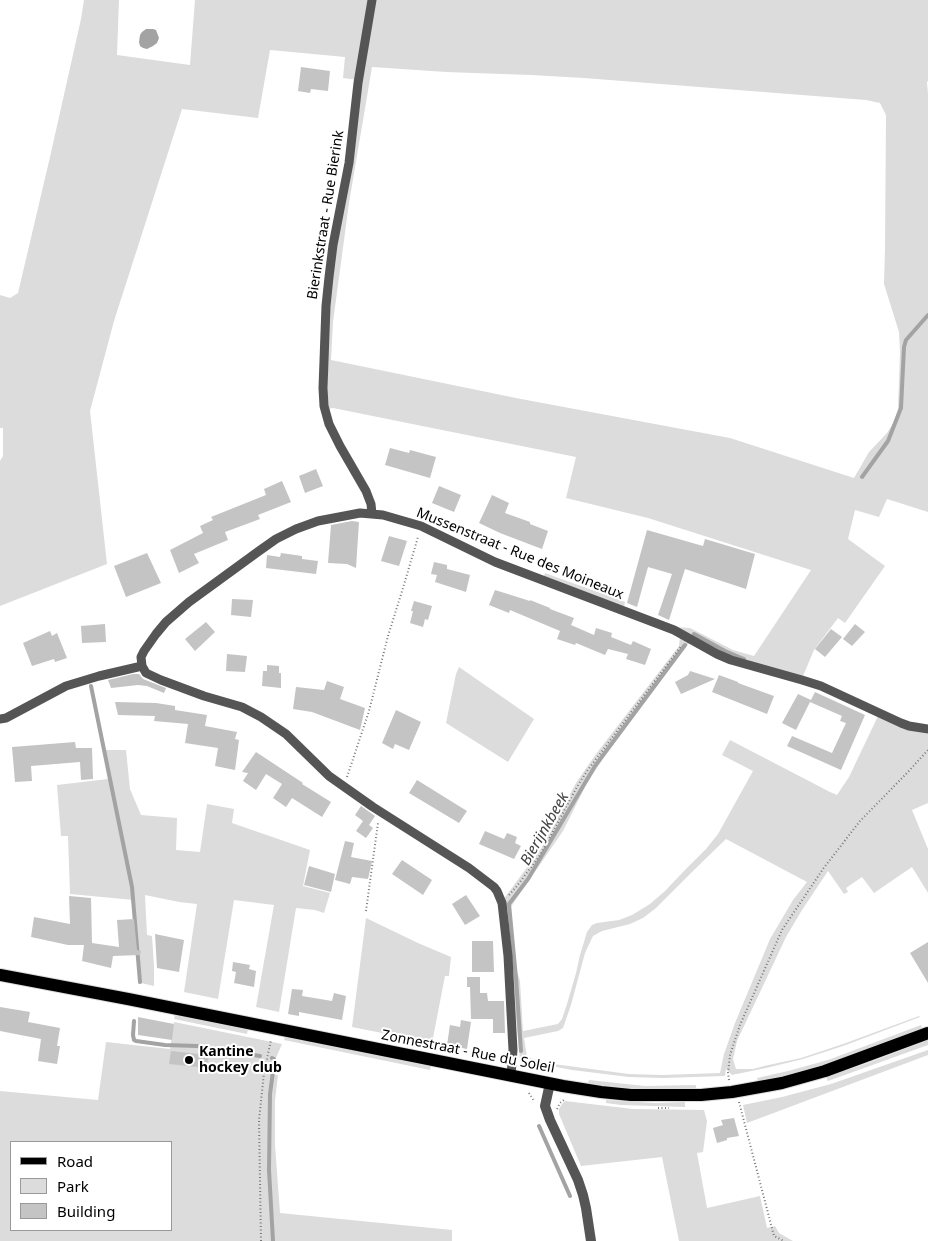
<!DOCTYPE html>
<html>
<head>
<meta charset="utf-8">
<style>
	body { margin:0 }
	#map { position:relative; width:928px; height:1241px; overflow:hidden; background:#fff; font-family:"Noto Sans",sans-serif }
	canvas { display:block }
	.legend { position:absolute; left:10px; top:1141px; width:162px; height:90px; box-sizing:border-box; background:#fff; border:1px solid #999; margin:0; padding:6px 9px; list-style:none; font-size:15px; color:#000 }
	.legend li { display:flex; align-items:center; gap:10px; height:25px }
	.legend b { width:25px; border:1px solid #999 }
</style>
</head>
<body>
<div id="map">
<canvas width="928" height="1241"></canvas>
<ul class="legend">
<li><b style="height:6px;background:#000"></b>Road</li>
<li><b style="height:14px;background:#dcdcdc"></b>Park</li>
<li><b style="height:14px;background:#c4c4c4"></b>Building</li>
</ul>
</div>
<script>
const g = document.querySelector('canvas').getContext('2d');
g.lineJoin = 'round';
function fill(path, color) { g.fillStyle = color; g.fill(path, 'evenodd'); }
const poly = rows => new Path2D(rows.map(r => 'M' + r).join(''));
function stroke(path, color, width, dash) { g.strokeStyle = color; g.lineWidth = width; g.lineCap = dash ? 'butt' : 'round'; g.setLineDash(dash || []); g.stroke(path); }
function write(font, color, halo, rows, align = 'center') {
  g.font = font + ' "Noto Sans",sans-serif'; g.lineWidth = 4; g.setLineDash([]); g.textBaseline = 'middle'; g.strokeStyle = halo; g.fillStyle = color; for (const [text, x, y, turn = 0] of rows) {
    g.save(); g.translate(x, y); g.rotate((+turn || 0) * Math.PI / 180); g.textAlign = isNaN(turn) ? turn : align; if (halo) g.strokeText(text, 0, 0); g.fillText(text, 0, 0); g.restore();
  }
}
const green = poly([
	[84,0,119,0,117,55,190,65,195,0,928,0,928,81,927,82,928,94,928,512,887,499,879,517,855,510,848,539,885,566,845,623,838,618,814,650,803,676,736,659,712,648,675,627,690,628,733,650,754,656,811,570,648,518,566,498,576,457,333,408,327,409,329,297,357,80,343,78,345,57,270,50,258,118,182,109,114,321,90,411,107,564,0,606,0,461,3,456,3,428,0,428,0,295,10,298,18,293,50,157,81,19],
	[372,67,446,72,531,75,584,78,866,100,880,103,886,115,885,248,884,284,899,332,900,352,898,409,894,422,887,433,869,452,854,478,730,438,521,399,331,360,333,322,349,203],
	[545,573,625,602,624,607,543,578],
	[680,636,690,642,604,757,586,785,563,831,508,911,503,900,542,847,576,783,596,754,679,646],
	[459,667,534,719,508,762,446,723,456,674],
	[878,716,908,730,928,734,928,803,912,810,928,849,928,893,912,867,874,893,862,877,846,888,848,892,844,894,828,871,802,910,786,937,737,1041,733,1059,736,1069,753,1069,764,1066,801,1058,843,1044,919,1016,920,1017,843,1046,803,1059,766,1068,732,1075,726,1069,725,1076,663,1078,629,1077,572,1070,520,1060,516,1019,513,966,508,916,511,916,515,964,520,981,523,1031,558,1024,562,1019,567,1004,576,973,580,955,587,932,592,925,597,923,619,920,632,915,650,904,665,891,683,872,706,849,718,834,753,771,722,755,730,740,830,792,837,795,849,777],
	[726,839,807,882,793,900,770,939,735,1023,724,1054,720,1073,662,1075,629,1074,546,1063,527,1057,524,1038,558,1031,563,1028,571,1005,585,953,593,936,602,931,630,924,643,918,656,908,692,872],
	[105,750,126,750,130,789,141,815,177,818,176,850,200,852,207,804,234,809,232,823,310,850,303,886,330,893,324,913,315,910,296,908,279,1012,256,1007,274,905,234,900,218,999,184,992,197,904,179,902,145,895,147,935,152,936,154,967,154,986,141,983,134,900,70,894,68,836,61,836,57,785,108,779],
	[366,918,418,943,451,957,449,976,445,976,432,1043,352,1027],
	[175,1015,248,1029,247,1034,174,1019],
	[174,1022,282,1044,269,1074,278,1075,275,1101,275,1145,280,1213,452,1230,452,1241,0,1241,0,1091,98,1100,106,1042,170,1049],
	[11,1142,171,1142,171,1230,11,1230],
	[921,1025,922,1029,829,1063,789,1075,758,1081,757,1078,788,1071,828,1060],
	[285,1037,431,1066,430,1070,284,1040],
	[928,1040,928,1045,828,1081,826,1077,868,1063],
	[928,1050,928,1055,747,1123,743,1105,782,1097,831,1084],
	[589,1080,645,1086,696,1085,696,1089,665,1090,625,1088,588,1084],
	[606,1100,655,1103,685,1102,685,1107,621,1105,606,1103],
	[565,1101,633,1109,704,1110,707,1121,703,1152,697,1153,707,1208,760,1196,767,1228,775,1226,779,1233,793,1241,679,1241,662,1157,581,1166,559,1114,559,1109,562,1104]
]);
const water = poly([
	[146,29,153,29,156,30,159,38,157,43,153,46,147,49,143,48,140,46,139,42,140,35,142,32]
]);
const stream = poly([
	[862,477,888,441,901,408,904,347,906,340,928,315],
	[694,634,725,651,744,659],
	[91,686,132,887,140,982],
	[134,1021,133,1035,134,1040,136,1041,165,1045,197,1046,260,1056],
	[521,1051,516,978,509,904,528,879,595,766,685,645],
	[272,1058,274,1059,274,1064,270,1094,269,1170,273,1241],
	[539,1126,570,1196]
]);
const building = poly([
	[301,67,330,71,328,91,311,89,310,93,298,91],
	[390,448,409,453,410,450,436,457,430,478,385,465],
	[316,469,323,486,305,493,299,476],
	[282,481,291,502,258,515,260,519,225,532,228,540,194,554,199,563,179,573,170,550,203,533,200,526,213,520,211,517,266,495,264,489],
	[439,486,461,495,454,512,432,503],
	[492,495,509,503,505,513,530,522,530,524,548,531,542,549,500,533,479,523],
	[352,521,359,522,356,568,347,564,328,563,331,525],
	[647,530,703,546,705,539,755,554,746,589,685,569,669,620,658,615,672,574,648,567,637,607,627,603],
	[389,536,407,541,399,566,381,561],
	[147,553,161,583,126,597,114,566],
	[281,553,302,556,302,559,318,561,316,574,266,568,267,555,280,557],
	[434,562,447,565,447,569,470,575,466,592,435,582,437,575,431,574],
	[495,590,530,601,530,600,550,608,550,609,574,618,571,625,594,635,596,628,612,633,611,637,631,645,633,641,651,649,645,665,626,659,628,654,608,649,605,655,576,643,575,645,557,639,560,631,510,610,509,613,489,605],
	[232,599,253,600,251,617,231,615],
	[414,601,432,606,428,620,425,619,423,627,410,623,413,611,411,611],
	[206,622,215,632,195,651,185,639],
	[105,624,106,642,82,643,81,626],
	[855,624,865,632,852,646,843,639],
	[831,629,842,637,825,657,815,649],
	[50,631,52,636,57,633,67,658,55,662,54,659,32,666,23,643],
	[227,654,247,656,245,672,226,671],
	[267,665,279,666,279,673,281,673,281,688,262,686,263,671,267,671],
	[690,671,715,679,681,694,675,682,688,675],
	[133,674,139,674,143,679,166,688,164,693,147,686,138,685,111,688,108,680],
	[719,675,738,682,738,683,774,696,767,714,712,692],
	[327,681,344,687,340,699,365,708,360,730,312,712,293,709,296,687,324,690],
	[815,692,865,715,841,770,787,746,792,736,832,753,846,723,840,721,842,716,810,702,796,730,782,723,798,694,811,700],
	[115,702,156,703,175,706,175,710,207,715,205,726,237,732,235,739,239,740,235,770,215,766,218,748,185,743,188,724,154,721,155,716,118,715],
	[396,710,421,722,409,750,395,744,393,749,382,743],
	[75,742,76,748,92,748,93,779,81,780,80,762,31,766,32,781,15,782,12,747],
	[256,752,303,783,302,784,331,802,322,817,292,798,286,807,273,798,282,784,266,774,256,790,243,781,248,773,242,772],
	[417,780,467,811,459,823,409,793],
	[361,806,375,816,369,825,373,828,366,838,356,831,363,821,355,815],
	[485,831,504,839,507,833,517,837,515,843,521,846,514,859,479,844],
	[345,841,354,843,351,857,372,861,368,879,352,877,350,884,335,880],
	[402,860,432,880,423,895,392,874],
	[309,866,335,874,331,892,304,885],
	[466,895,480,916,465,925,452,904],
	[69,896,91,898,92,943,119,947,117,920,134,919,137,950,141,951,140,955,113,956,111,968,82,961,84,945,68,945,31,937,34,917,70,924],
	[155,934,184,940,179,972,157,968],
	[472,941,493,941,494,972,472,972],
	[928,942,928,983,910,953],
	[233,962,250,965,249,969,256,971,254,987,234,983,236,972,232,971],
	[467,977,480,977,480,993,487,993,488,1001,504,1001,505,1033,493,1033,493,1019,471,1019,470,987,467,987],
	[292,989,303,990,302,996,332,1001,334,993,346,996,342,1020,299,1012,299,1016,288,1014],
	[0,1007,30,1012,28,1022,60,1028,57,1046,60,1046,57,1064,38,1061,41,1039,0,1031],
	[138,1017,174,1024,172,1040,138,1035],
	[461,1020,471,1022,467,1049,447,1045,450,1025,460,1027],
	[171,1051,209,1055,207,1068,169,1064],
	[734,1118,739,1136,727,1138,727,1140,717,1143,713,1128,723,1125,721,1120]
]);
const path = poly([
	[347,777,369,711,388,636,403,588,418,537],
	[509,895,517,886,540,855,550,837,577,787,587,771,682,645],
	[366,911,378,823],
	[729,1080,728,1073,730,1055,740,1025,782,930,823,869,860,821,906,774,928,750],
	[529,1093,534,1101],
	[739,1102,774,1236,784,1241],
	[658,1108,669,1108],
	[557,1109,560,1103,565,1099],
	[261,1241,259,1120,264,1073,271,1040]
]);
const minor = poly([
	[372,0,358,83,349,163,333,245,329,277,326,306,323,388,324,406,329,424,340,446,366,491,371,504,372,514],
	[142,666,141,657,144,651,156,634,166,622,189,602,259,551,276,539,296,529,318,521,360,513,383,515,421,526,495,562,674,630,717,654,731,660,802,680,821,686,901,723,909,726,928,729],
	[142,666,146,673,161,680,204,696,242,707,261,717,286,734,329,776,373,807,469,868,494,887,497,891,502,903,508,956,513,1050,511,1076],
	[0,719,6,718,66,686,99,676,142,666]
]);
const tertiary = poly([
	[550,1083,545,1106,550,1120,578,1180,583,1195,586,1208,591,1241]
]);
const primary = poly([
	[0,975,128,999,563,1086,601,1092,631,1095,701,1095,732,1092,782,1083,825,1071,928,1033]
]);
const markers = [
	[189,1060,5,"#000"]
];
const streetNames = [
	["Bierinkstraat - Rue Bierink",326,215,-81],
	["Mussenstraat - Rue des Moineaux",520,554,22],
	["Zonnestraat - Rue du Soleil",468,1052,11]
];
const poiNames = [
	["Kantine",199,1052],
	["hockey club",199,1068]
];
const waterNames = [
	["Bierijnkbeek",545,829,-60]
];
fill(green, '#dcdcdc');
fill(water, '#a3a3a3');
stroke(stream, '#a3a3a3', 4);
fill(building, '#c4c4c4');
stroke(primary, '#dbdbdb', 14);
stroke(path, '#777', 2, [1, 2.5]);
stroke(minor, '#555', 9);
stroke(tertiary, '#555', 10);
stroke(primary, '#000', 12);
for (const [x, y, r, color] of markers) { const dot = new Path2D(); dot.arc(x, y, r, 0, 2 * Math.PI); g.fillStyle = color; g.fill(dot); stroke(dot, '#fff', 2); }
write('14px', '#000', '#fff', streetNames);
write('bold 14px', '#000', '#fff', poiNames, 'left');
write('italic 15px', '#444', '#fff', waterNames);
</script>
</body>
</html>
